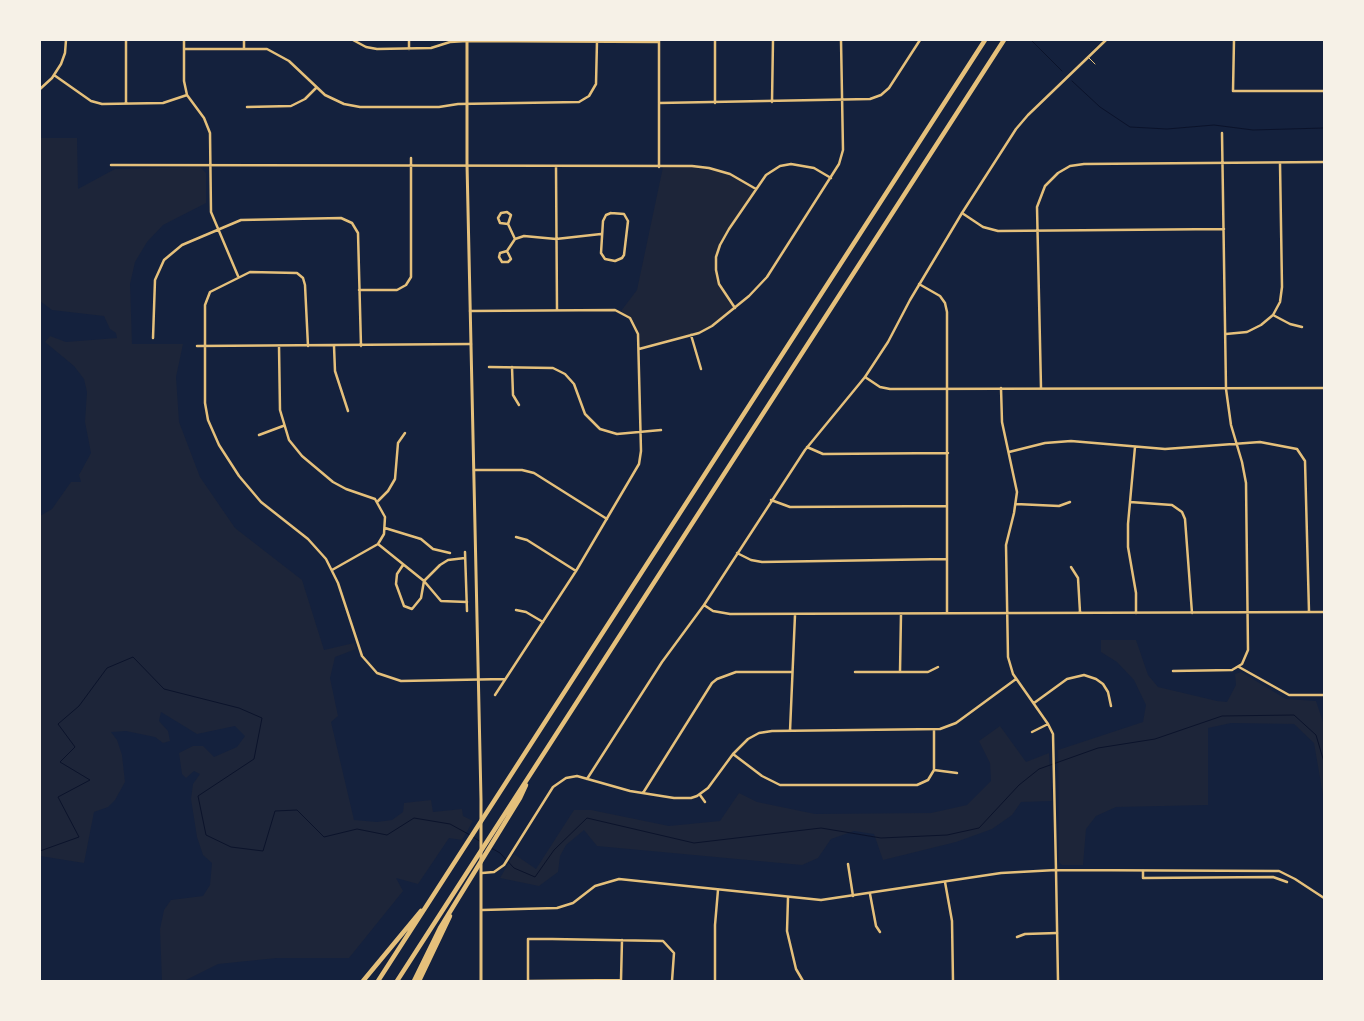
<!DOCTYPE html>
<html>
<head>
<meta charset="utf-8">
<style>
	body { margin:0 }
	#map { position:relative; width:1364px; height:1021px; overflow:hidden; background:#14213d; font-family:"Alegreya Sans",sans-serif }
	canvas { display:block }
	.frame { position:absolute; inset:0; border:41px solid #f6f1e7; pointer-events:none }
</style>
</head>
<body>
<div id="map">
<canvas width="1364" height="1021"></canvas>
<div class="frame"></div>
</div>
<script>
const g = document.querySelector('canvas').getContext('2d');
g.lineJoin = 'round';
function fill(path, color) { g.fillStyle = color; g.fill(path, 'evenodd'); }
const poly = rows => new Path2D(rows.map(r => 'M' + r).join(''));
function stroke(path, color, width, dash) { g.strokeStyle = color; g.lineWidth = width; g.lineCap = dash ? 'butt' : 'round'; g.setLineDash(dash || []); g.stroke(path); }
const green = poly([
	[40,138,77,138,78,189,115,169,200,167,206,173,206,203,163,225,147,242,135,262,130,284,132,344,183,344,176,377,179,422,200,477,235,528,302,580,324,650,354,643,356,649,335,657,330,678,338,716,331,722,354,820,377,822,392,820,403,812,404,803,431,800,433,812,462,809,463,816,473,821,462,840,449,838,418,884,396,878,403,891,349,958,277,958,218,964,184,981,162,981,160,929,164,910,171,900,203,896,210,885,212,863,203,855,197,837,191,799,193,784,200,774,194,771,186,778,182,774,179,753,193,746,203,746,214,757,237,747,245,736,235,726,197,734,161,712,159,721,168,731,170,741,163,743,155,737,126,731,111,732,117,740,122,755,125,782,115,800,108,807,94,812,84,863,40,856,40,516,52,509,71,482,81,482,79,475,91,453,85,422,87,392,84,379,74,366,45,342,50,336,66,342,117,338,116,333,110,329,104,316,52,310,40,301],
	[692,166,720,170,756,189,720,245,716,264,721,289,735,308,712,326,699,333,639,349,638,334,635,325,621,311,637,290,663,167],
	[1101,640,1136,640,1148,675,1158,687,1217,701,1227,702,1236,685,1235,674,1241,672,1286,699,1316,701,1324,725,1324,801,1314,743,1294,724,1231,723,1208,728,1208,805,1116,807,1096,816,1086,829,1083,865,1062,865,1059,862,1058,750,1143,722,1146,705,1134,680,1117,662,1101,652],
	[1000,726,1026,762,1049,753,1052,801,1021,802,1012,815,992,829,956,842,883,860,874,834,854,831,831,839,818,858,802,865,597,846,584,830,566,845,560,856,558,872,539,886,500,878,514,854,536,869,574,810,591,810,669,826,720,821,739,793,757,802,815,814,931,813,967,805,991,781,990,763,979,741]
]);
const stream = poly([
	[1031,40,1062,71],
	[1072,81,1100,107,1130,127,1167,129,1214,125,1253,130,1324,128],
	[473,837,481,842],
	[486,845,500,853,514,868,535,877,554,850,587,818,694,843,821,828,881,838,947,835,979,828,1019,785,1039,769,1098,748,1155,739,1222,716,1294,715,1316,735,1324,762],
	[40,851,79,837,58,797,90,780,60,762,75,747,58,724,79,706,107,668,133,657,164,689,239,708,262,718,254,759,198,796,206,835,231,847,263,851,275,811,297,810,324,837,357,829,387,835,414,818,450,824,470,835]
]);
const service = poly([
	[1088,57,1095,64]
]);
const minor = poly([
	[126,40,126,103],
	[184,40,184,81,187,95,204,118,210,133,211,212,238,276],
	[244,40,244,48],
	[353,40,366,47,377,49,431,48,450,42,467,41,659,42],
	[715,40,715,103],
	[1234,40,1233,91,1324,91],
	[184,49,267,49,289,61,325,95,344,104,360,107,439,107,458,104,579,102,589,96,596,84,597,41],
	[409,49,409,40],
	[54,75,91,101,102,104,163,103,187,95],
	[40,89,52,78,61,64,65,53,66,40],
	[772,102,773,40],
	[659,103,870,99,881,95,889,88,920,40],
	[247,107,291,106,305,99,316,88],
	[111,165,692,166,709,168,730,174,756,189],
	[556,167,557,310],
	[659,167,659,41],
	[611,213,624,214,628,221,624,255,622,258,615,261,605,259,601,253,603,221,606,215,611,213],
	[962,213,983,227,998,231,1224,229],
	[508,224,500,223,498,218,501,213,507,212,511,215,508,224,515,239],
	[507,251,511,259,508,262,502,262,499,257,500,253,507,251,515,239,524,236,556,239,601,234],
	[919,284,940,296,945,303,947,312,947,613],
	[359,290,397,290,406,285,411,277,411,158],
	[735,308,719,284,716,270,716,257,720,245,729,229,766,175,780,166,791,164,814,168,831,178],
	[470,311,615,310,630,318,638,334,641,451,639,464,576,571,495,695],
	[1273,315,1290,324,1302,327],
	[1226,334,1247,332,1261,325,1273,315,1280,302,1282,287,1280,163],
	[691,335,701,369],
	[153,338,155,280,164,260,182,245,241,220,341,218,352,223,358,233,361,346],
	[197,346,471,344],
	[279,346,280,410,289,440,302,456,333,482,346,489,375,499,385,517,384,534,378,544,332,570],
	[308,346,305,285,303,278,297,273,250,272,210,292,205,305,205,403,208,420,219,445,239,476,261,502,308,539,326,559,338,583,362,656,377,673,401,681,505,679],
	[334,346,335,371,348,411],
	[639,349,699,333,712,326,749,296,767,277,839,164,843,150,841,40],
	[489,367,553,368,565,374,574,384,585,414,600,429,617,434,661,430],
	[512,367,513,395,519,405],
	[1001,388,1002,422,1017,492,1014,513,1006,545,1008,657,1013,674,1048,724,1053,734,1056,870],
	[1041,388,1037,207,1045,186,1058,173,1070,166,1084,164,1324,162],
	[259,435,283,426],
	[807,447,823,454,948,453],
	[1135,447,1128,524,1128,547,1136,593,1136,613],
	[1009,452,1045,443,1071,441,1165,449,1260,442,1297,449,1305,461,1309,612],
	[474,470,522,470,534,473,607,519],
	[771,500,790,507,947,506],
	[377,502,388,491,395,479,398,443,405,433],
	[1130,502,1172,505,1182,512,1185,519,1192,613],
	[1016,504,1059,506,1070,502],
	[385,528,421,539,433,549,450,553],
	[516,537,527,540,576,571],
	[378,544,424,581,441,601,467,602],
	[465,552,467,611],
	[737,553,751,560,762,562,947,559],
	[403,565,397,574,396,584,404,606,412,609,421,598,424,581,440,565,448,560,465,558],
	[1071,567,1078,578,1080,612],
	[704,605,713,611,730,614,1324,612],
	[516,610,526,612,543,622],
	[1239,667,1289,695,1324,695],
	[1173,671,1232,670,1242,664,1248,650,1246,483,1242,462,1231,425,1226,389,1222,133],
	[855,672,928,672,938,667],
	[900,672,901,614],
	[1034,703,1067,679,1084,675,1096,679,1103,684,1108,692,1111,706],
	[790,731,795,615],
	[1032,732,1048,724],
	[733,754,762,776,780,785,917,785,928,780,934,770,934,730],
	[934,770,957,773],
	[587,779,662,662,704,605,805,450,865,377],
	[643,793,712,683,717,679,736,672,792,672],
	[700,795,705,802],
	[848,864,853,896],
	[1143,871,1143,878,1273,877,1287,882],
	[482,873,494,872,504,865,553,787,566,778,577,776,630,791,674,798,691,798,697,796,708,788,733,754,748,739,759,733,772,731,940,729,956,723,1016,679],
	[945,882,952,921,953,981],
	[870,894,876,926,880,932],
	[788,898,787,931,796,969,803,981],
	[1017,937,1025,934,1057,933],
	[528,981,528,939,552,939,663,941,674,953,672,981],
	[528,981,621,980,622,940],
	[715,981,715,925,718,890]
]);
const tertiary = poly([
	[1106,40,1028,115,1016,129,962,213,910,300,888,342,865,377,880,387,890,389,1324,388],
	[1056,870,1058,981],
	[482,910,557,908,573,903,595,886,619,879,821,900,1001,873,1056,870,1279,871,1295,879,1324,898]
]);
const secondary = poly([
	[467,40,467,164,481,799,481,981]
]);
const motorway = poly([
	[363,981,421,911],
	[378,981,985,40],
	[397,981,1004,40],
	[414,981,440,928,520,798,526,785],
	[419,981,450,916]
]);
fill(green, '#1d2539');
stroke(stream, '#0b132b', 1);
stroke(service, '#e5c07b', 1);
stroke(minor, '#e5c07b', 2.5);
stroke(tertiary, '#e5c07b', 2.5);
stroke(secondary, '#e5c07b', 3);
stroke(motorway, '#e5c07b', 4.5);
</script>
</body>
</html>
